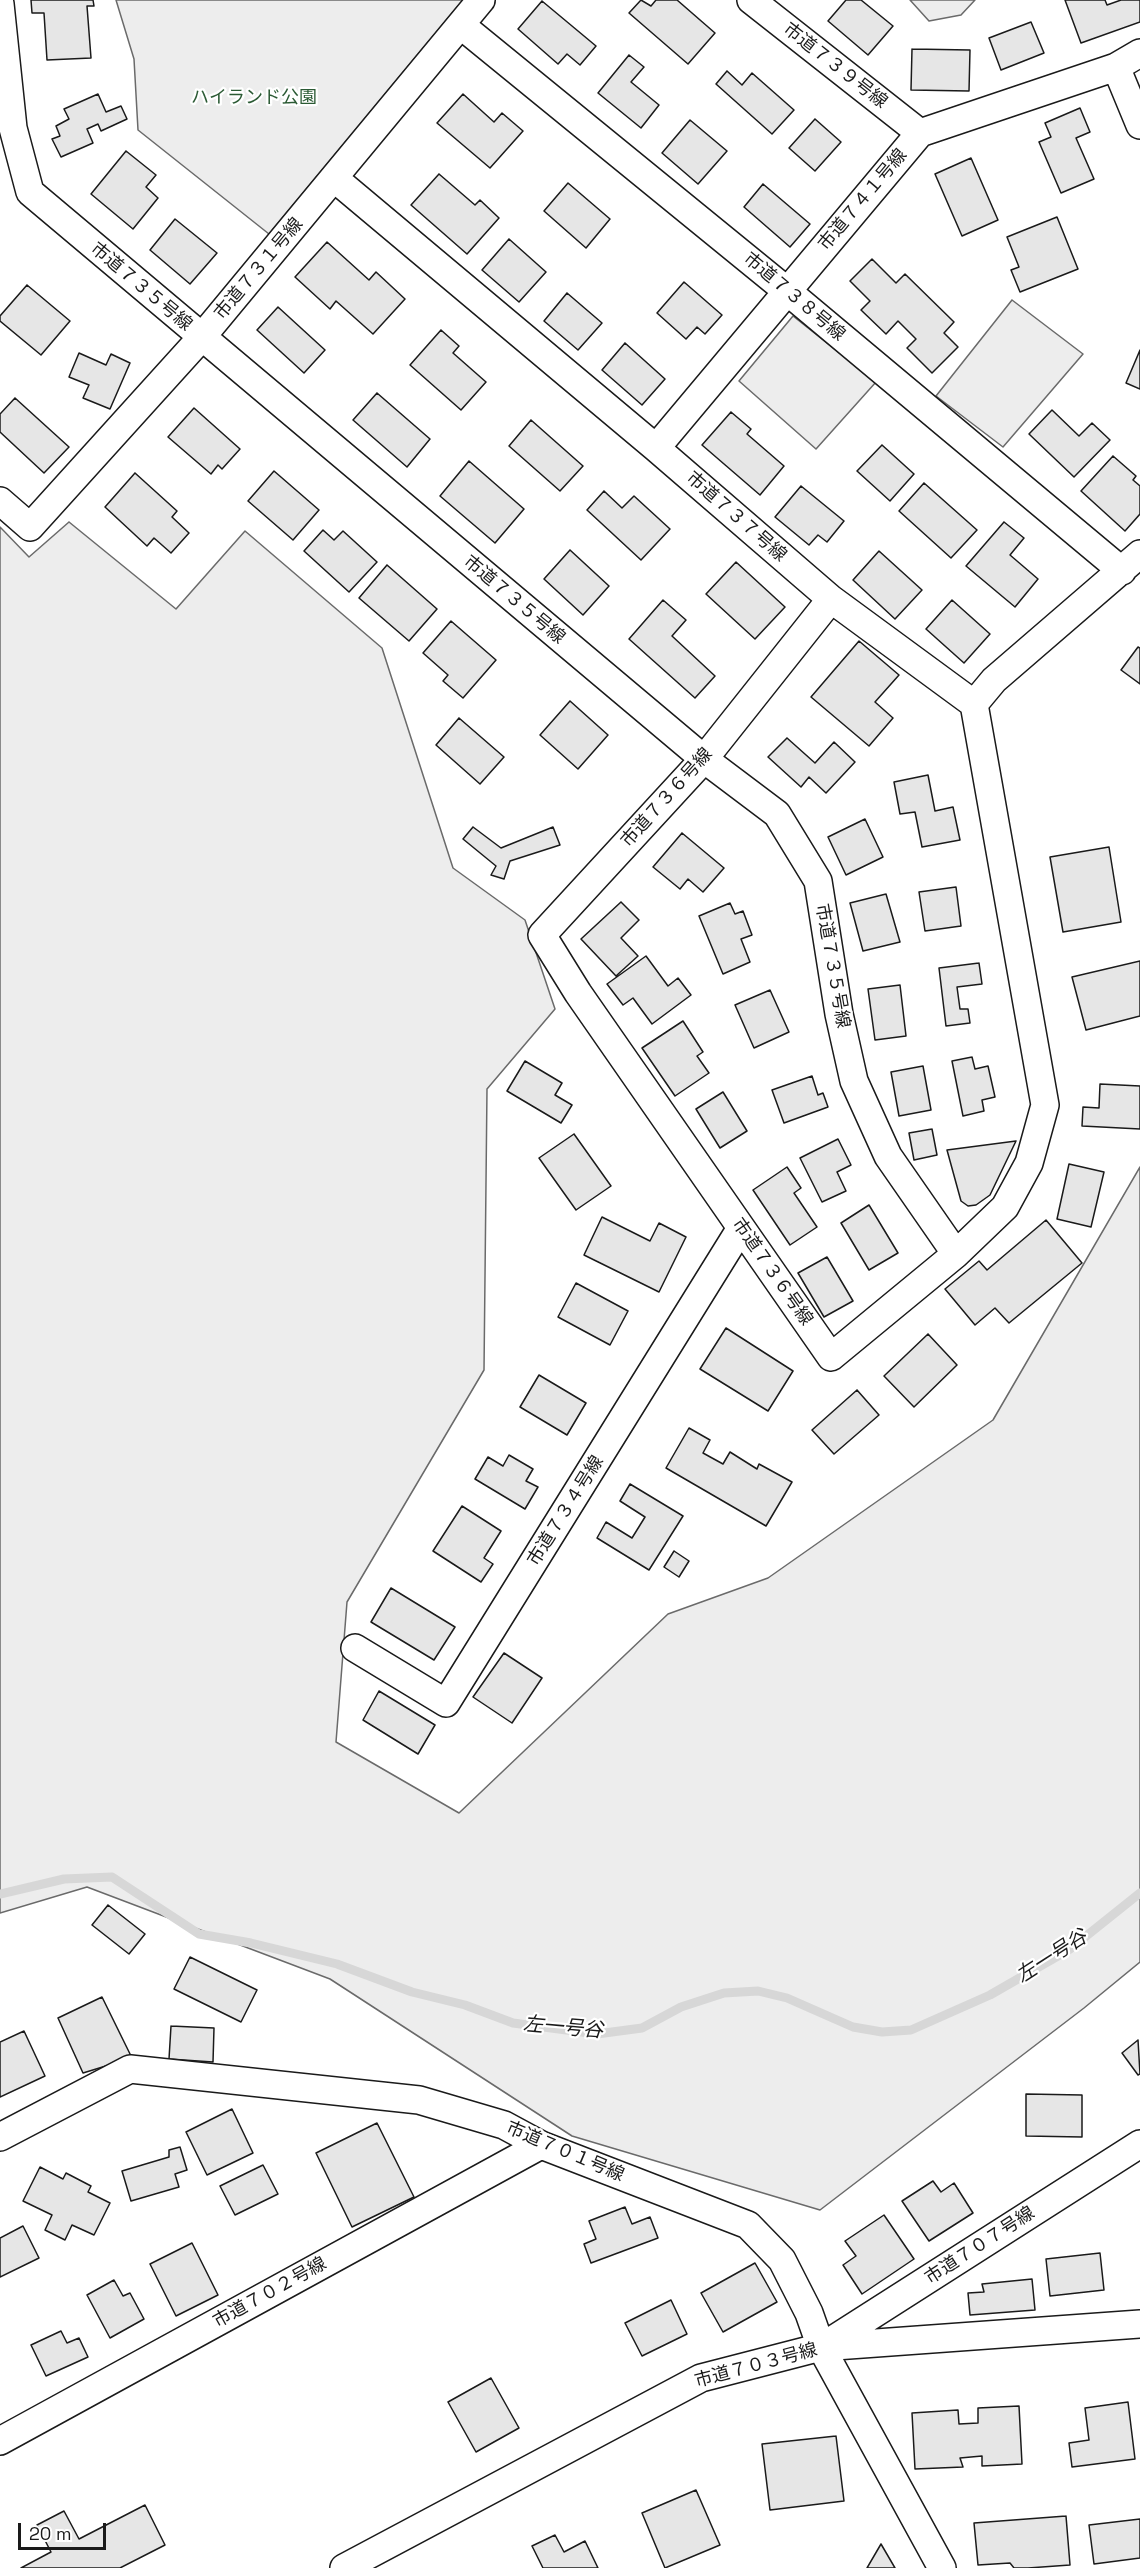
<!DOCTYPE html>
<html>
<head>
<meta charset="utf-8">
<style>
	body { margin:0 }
	#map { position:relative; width:1140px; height:2568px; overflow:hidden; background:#fff; font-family:"Space Grotesk",sans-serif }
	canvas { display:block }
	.scale { position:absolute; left:18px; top:2523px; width:88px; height:27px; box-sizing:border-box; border:3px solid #1a1a1a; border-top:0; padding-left:8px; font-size:18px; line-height:21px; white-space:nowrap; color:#1a1a1a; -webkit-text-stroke:4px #fff; paint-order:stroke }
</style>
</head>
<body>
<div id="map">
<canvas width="1140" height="2568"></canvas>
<div class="scale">20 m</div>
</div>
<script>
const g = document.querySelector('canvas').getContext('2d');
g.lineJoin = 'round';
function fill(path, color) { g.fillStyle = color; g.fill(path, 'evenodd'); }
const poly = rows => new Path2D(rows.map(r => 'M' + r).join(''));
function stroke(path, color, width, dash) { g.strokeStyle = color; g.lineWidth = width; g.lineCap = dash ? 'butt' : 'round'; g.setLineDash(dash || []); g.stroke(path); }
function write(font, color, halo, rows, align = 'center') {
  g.font = font + ' "Space Grotesk","Noto Sans JP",sans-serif'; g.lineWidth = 4.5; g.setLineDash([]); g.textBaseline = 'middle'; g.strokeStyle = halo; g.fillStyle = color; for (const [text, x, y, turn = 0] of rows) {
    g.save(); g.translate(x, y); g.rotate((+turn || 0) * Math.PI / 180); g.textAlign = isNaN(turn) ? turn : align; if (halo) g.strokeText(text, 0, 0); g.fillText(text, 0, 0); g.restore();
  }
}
const built = poly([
	[116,0,463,0,269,234,138,130,134,59,116,0],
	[910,0,975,0,961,15,929,21,910,0],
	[1012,300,1083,354,1003,447,936,396,1012,300],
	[793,316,876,382,816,449,739,381,793,316],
	[69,522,176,609,245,531,382,648,453,868,525,920,555,1009,487,1089,484,1370,347,1602,336,1742,459,1813,668,1614,768,1578,993,1420,1140,1167,1140,1962,1084,2008,820,2210,572,2136,330,1979,87,1887,0,1913,0,527,29,557,69,522]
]);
const stream = poly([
	[0,1894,64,1879,112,1877,199,1934,251,1943,337,1964,412,1992,465,2005,513,2023,597,2034,642,2028,681,2007,724,1993,758,1991,787,1998,853,2027,882,2032,911,2030,990,1995,1070,1949,1140,1893]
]);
const building = poly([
	[31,0,93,0,94,6,87,6,91,58,47,60,44,13,32,13,31,0],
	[641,0,651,6,656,0,677,0,715,33,688,64,629,13,641,0],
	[846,0,861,0,893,26,868,55,828,21,846,0],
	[1065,0,1105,0,1107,5,1121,0,1140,0,1140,22,1081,43,1065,0],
	[542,1,596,46,580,65,567,54,558,64,518,29,542,1],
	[1031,22,1044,53,1001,70,989,38,1031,22],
	[912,49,970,50,969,91,911,90,912,49],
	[629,55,644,67,631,82,659,105,641,128,598,93,629,55],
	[727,71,742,85,752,73,794,110,772,134,716,84,727,71],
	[98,94,106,112,121,106,127,119,101,131,98,124,87,129,93,143,61,157,52,139,60,136,56,126,69,119,64,109,98,94],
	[463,94,494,122,502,113,523,131,490,168,437,123,463,94],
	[1080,108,1090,132,1076,138,1094,179,1061,193,1039,142,1051,137,1045,123,1080,108],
	[815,119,841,142,815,171,789,148,815,119],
	[690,120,727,151,698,184,662,153,690,120],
	[126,151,156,175,146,187,158,198,133,229,91,194,126,151],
	[971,158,998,220,962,236,935,174,971,158],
	[439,174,475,205,480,200,499,218,467,254,411,205,439,174],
	[568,183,610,219,586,248,544,211,568,183],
	[763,184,810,224,790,247,744,207,763,184],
	[1057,217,1078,269,1020,292,1011,270,1019,267,1007,237,1057,217],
	[175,219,217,253,190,284,150,250,175,219],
	[509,239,546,272,519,302,482,270,509,239],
	[327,242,369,280,376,272,405,299,373,334,336,301,330,309,295,277,327,242],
	[872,259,896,283,905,274,954,322,944,333,958,347,932,373,907,348,916,339,898,321,886,334,861,310,870,301,850,281,872,259],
	[684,282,722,315,705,334,697,327,686,339,657,313,684,282],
	[27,285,70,321,41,355,0,321,0,316,27,285],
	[567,293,602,323,578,350,544,321,567,293],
	[278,307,325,350,304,373,257,330,278,307],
	[441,330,459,346,453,353,486,382,461,410,410,365,441,330],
	[625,343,665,379,642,405,602,370,625,343],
	[1140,350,1140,389,1126,383,1140,350],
	[79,353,106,365,111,354,130,363,110,409,83,398,89,385,69,377,79,353],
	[377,393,430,439,407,467,353,420,377,393],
	[15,398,69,447,44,473,0,432,0,414,15,398],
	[194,408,240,449,222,469,218,465,211,474,168,437,194,408],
	[1052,410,1079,436,1092,423,1110,440,1074,477,1029,434,1052,410],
	[731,412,751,429,747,434,784,466,760,495,702,445,731,412],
	[531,420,583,466,560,491,509,446,531,420],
	[882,445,914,474,890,501,857,471,882,445],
	[1113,456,1136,476,1133,480,1140,486,1140,514,1125,531,1081,491,1113,456],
	[469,461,524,509,495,543,440,496,469,461],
	[274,471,319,510,293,540,248,501,274,471],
	[135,473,177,511,172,517,189,533,171,553,154,538,147,546,105,507,135,473],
	[924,483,977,530,951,558,899,511,924,483],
	[801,486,844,521,827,542,818,535,809,545,775,517,801,486],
	[604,491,622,508,634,496,670,529,641,560,587,510,604,491],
	[1004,522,1024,538,1010,555,1038,579,1015,607,966,566,1004,522],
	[323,530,334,540,343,531,377,562,349,592,304,551,323,530],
	[570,550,609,586,583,615,544,579,570,550],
	[879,551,922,590,895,619,853,580,879,551],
	[736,562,785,607,755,639,706,594,736,562],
	[387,565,437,609,409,641,359,598,387,565],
	[663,600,686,620,672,636,715,676,695,698,629,639,663,600],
	[952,600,990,634,964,663,926,629,952,600],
	[451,621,496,660,463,698,443,681,448,675,423,653,451,621],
	[859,641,899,675,875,702,893,718,869,746,811,697,859,641],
	[1138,647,1140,648,1140,684,1121,670,1138,647],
	[570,701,608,735,578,769,540,735,570,701],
	[459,718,504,757,480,784,436,745,459,718],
	[787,738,815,763,834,742,855,762,826,793,809,777,801,787,768,757,787,738],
	[928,775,935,811,953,807,960,840,922,847,915,812,900,814,894,782,928,775],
	[865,819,883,857,846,875,828,837,865,819],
	[473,827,501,848,553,827,560,845,510,861,504,879,491,875,496,866,463,839,473,827],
	[682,833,724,868,703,892,688,879,680,889,653,867,682,833],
	[1109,847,1121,922,1063,932,1050,857,1109,847],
	[956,887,961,926,925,931,919,892,956,887],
	[886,894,900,942,863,951,850,903,886,894],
	[621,902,639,920,621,938,638,956,616,976,581,939,621,902],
	[730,903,735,914,743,911,752,935,741,939,750,962,723,974,699,916,730,903],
	[646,956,668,986,678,978,691,995,652,1024,633,998,623,1005,607,984,646,956],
	[1140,961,1140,1016,1086,1030,1072,977,1140,961],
	[979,963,982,984,957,987,960,1009,968,1009,970,1023,946,1026,939,968,979,963],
	[900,985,906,1036,875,1040,868,989,900,985],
	[770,990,789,1032,754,1048,735,1005,770,990],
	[683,1021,703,1052,697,1056,709,1073,675,1096,642,1048,683,1021],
	[972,1057,975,1069,988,1066,995,1097,982,1100,984,1111,963,1116,952,1061,972,1057],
	[525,1061,562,1083,555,1095,572,1105,561,1123,507,1091,525,1061],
	[923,1066,931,1110,899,1116,891,1072,923,1066],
	[812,1076,818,1095,823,1093,828,1107,784,1123,772,1090,812,1076],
	[1100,1084,1140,1086,1140,1129,1082,1126,1083,1107,1099,1108,1100,1084],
	[723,1092,747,1131,720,1148,696,1109,723,1092],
	[932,1129,937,1155,914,1160,909,1133,932,1129],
	[574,1134,611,1186,576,1210,539,1158,574,1134],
	[838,1139,851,1165,837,1172,846,1191,822,1202,800,1158,838,1139],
	[1016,1141,990,1195,976,1205,968,1206,961,1201,947,1150,1016,1141],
	[1069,1164,1104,1172,1091,1227,1057,1219,1069,1164],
	[787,1167,801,1188,794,1193,817,1227,790,1245,753,1190,787,1167],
	[869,1205,898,1253,869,1270,841,1223,869,1205],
	[602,1217,650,1241,659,1223,686,1237,659,1292,584,1255,602,1217],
	[1046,1220,1082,1263,1009,1323,995,1308,975,1325,945,1289,979,1261,987,1270,1046,1220],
	[827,1257,853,1301,824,1317,798,1273,827,1257],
	[576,1283,628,1311,610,1345,558,1317,576,1283],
	[726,1328,793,1371,768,1411,700,1369,726,1328],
	[928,1334,957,1365,914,1407,884,1376,928,1334],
	[539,1375,586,1403,567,1435,520,1407,539,1375],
	[857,1390,879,1415,834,1454,812,1430,857,1390],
	[689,1428,710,1440,703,1453,723,1464,730,1452,757,1469,759,1464,792,1482,766,1526,666,1468,689,1428],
	[509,1455,533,1469,526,1481,538,1487,525,1509,475,1479,488,1457,503,1466,509,1455],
	[630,1484,683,1516,649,1570,597,1538,606,1522,632,1538,645,1517,620,1501,630,1484],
	[462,1506,501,1531,484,1558,493,1564,481,1582,433,1551,462,1506],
	[674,1551,689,1561,679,1577,664,1567,674,1551],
	[391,1588,455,1627,434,1660,371,1622,391,1588],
	[504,1653,542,1678,512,1723,473,1697,504,1653],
	[379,1691,435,1725,418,1754,363,1720,379,1691],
	[108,1905,145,1934,129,1954,92,1925,108,1905],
	[190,1957,257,1990,241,2022,174,1989,190,1957],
	[102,1997,132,2058,83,2073,58,2018,102,1997],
	[171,2026,214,2028,213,2062,169,2059,171,2026],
	[24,2031,45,2076,0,2097,0,2042,24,2031],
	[1138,2040,1140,2074,1138,2075,1122,2053,1138,2040],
	[1026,2094,1082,2095,1082,2137,1026,2136,1026,2094],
	[232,2109,253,2153,207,2175,186,2132,232,2109],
	[377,2123,414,2197,352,2227,316,2153,377,2123],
	[180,2147,187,2170,175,2174,179,2187,131,2201,122,2171,169,2157,169,2150,180,2147],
	[263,2165,278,2194,235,2215,220,2186,263,2165],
	[40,2167,63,2179,66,2173,91,2186,88,2192,110,2203,94,2235,72,2225,65,2240,45,2230,52,2215,23,2201,40,2167],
	[933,2181,941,2192,954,2183,973,2213,929,2241,902,2201,933,2181],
	[625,2207,632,2224,650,2217,658,2238,591,2263,584,2244,596,2239,589,2221,625,2207],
	[884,2215,914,2259,862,2294,843,2265,856,2256,845,2241,884,2215],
	[23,2226,39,2258,0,2277,0,2238,23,2226],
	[192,2243,218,2295,176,2316,150,2264,192,2243],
	[1100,2253,1104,2290,1050,2296,1046,2259,1100,2253],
	[755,2263,777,2302,723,2332,701,2293,755,2263],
	[1032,2279,1035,2310,970,2315,968,2293,984,2292,982,2284,1032,2279],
	[114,2280,123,2296,130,2293,144,2319,110,2338,87,2295,114,2280],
	[671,2300,687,2334,642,2356,625,2323,671,2300],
	[61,2331,67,2343,79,2338,88,2357,46,2376,31,2345,61,2331],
	[491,2378,519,2428,476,2452,448,2402,491,2378],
	[1128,2402,1135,2459,1072,2467,1069,2443,1089,2440,1085,2408,1128,2402],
	[1019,2406,1022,2464,982,2466,982,2456,960,2458,963,2467,915,2469,912,2413,958,2410,959,2424,978,2423,978,2408,1019,2406],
	[836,2436,844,2501,770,2510,762,2444,836,2436],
	[696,2490,720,2545,665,2568,642,2513,696,2490],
	[145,2505,165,2545,120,2568,21,2568,51,2552,37,2525,64,2511,79,2539,145,2505],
	[1066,2516,1070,2565,1028,2568,1014,2568,1010,2563,978,2565,974,2523,1066,2516],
	[1140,2519,1140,2558,1094,2564,1089,2525,1140,2519],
	[555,2535,564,2552,585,2541,598,2568,543,2568,532,2546,555,2535],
	[881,2544,895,2568,867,2568,881,2544]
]);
const minor = poly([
	[751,0,920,133],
	[0,4,13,128,30,192,704,759,777,814,818,881,839,1014,854,1081,888,1156,956,1254],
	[462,26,787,291,1122,571],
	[1116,67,1140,125],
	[334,178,656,448,831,599,974,704,994,680,1140,554],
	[656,448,920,133,1116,67,1140,53],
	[0,501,30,527,201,338,481,0],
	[831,599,704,759,542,935,578,993,831,1357,956,1254,1005,1207,1029,1163,1045,1105,974,704],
	[355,1648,446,1703,741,1228],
	[0,2137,130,2069,419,2100,504,2125,541,2145,748,2225,782,2260,809,2313,821,2347,942,2568],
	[825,2345,1140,2144],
	[0,2441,541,2145],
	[344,2568,701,2378,821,2347,1140,2324]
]);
const streetNames = [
	["市道７３９号線",835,66,38],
	["市道７４１号線",863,200,-50],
	["市道７３１号線",259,269,-50],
	["市道７３５号線",141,287,40],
	["市道７３８号線",794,297,40],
	["市道７３７号線",736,517,41],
	["市道７３５号線",514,600,40],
	["市道７３６号線",667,798,-48],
	["市道７３５号線",832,966,80],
	["市道７３６号線",772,1272,55],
	["市道７３４号線",566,1511,-58],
	["市道７０１号線",565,2152,23],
	["市道７０７号線",980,2246,-33],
	["市道７０２号線",270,2293,-29],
	["市道７０３号線",756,2366,-15]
];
const parkNames = [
	["ハイランド公園",254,98]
];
const waterNames = [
	["左一号谷",1052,1957,-33],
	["左一号谷",563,2028,5]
];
fill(built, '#ededed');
stroke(built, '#6a6a6a', 1.5);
stroke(stream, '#d7d7d7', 9);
fill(building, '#e6e6e6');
stroke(building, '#1a1a1a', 1.5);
stroke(minor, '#1a1a1a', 30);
stroke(minor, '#fff', 27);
write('18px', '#1a1a1a', '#fff', streetNames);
write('18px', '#2b5a34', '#fff', parkNames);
write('italic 20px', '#1a1a1a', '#fff', waterNames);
</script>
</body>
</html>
